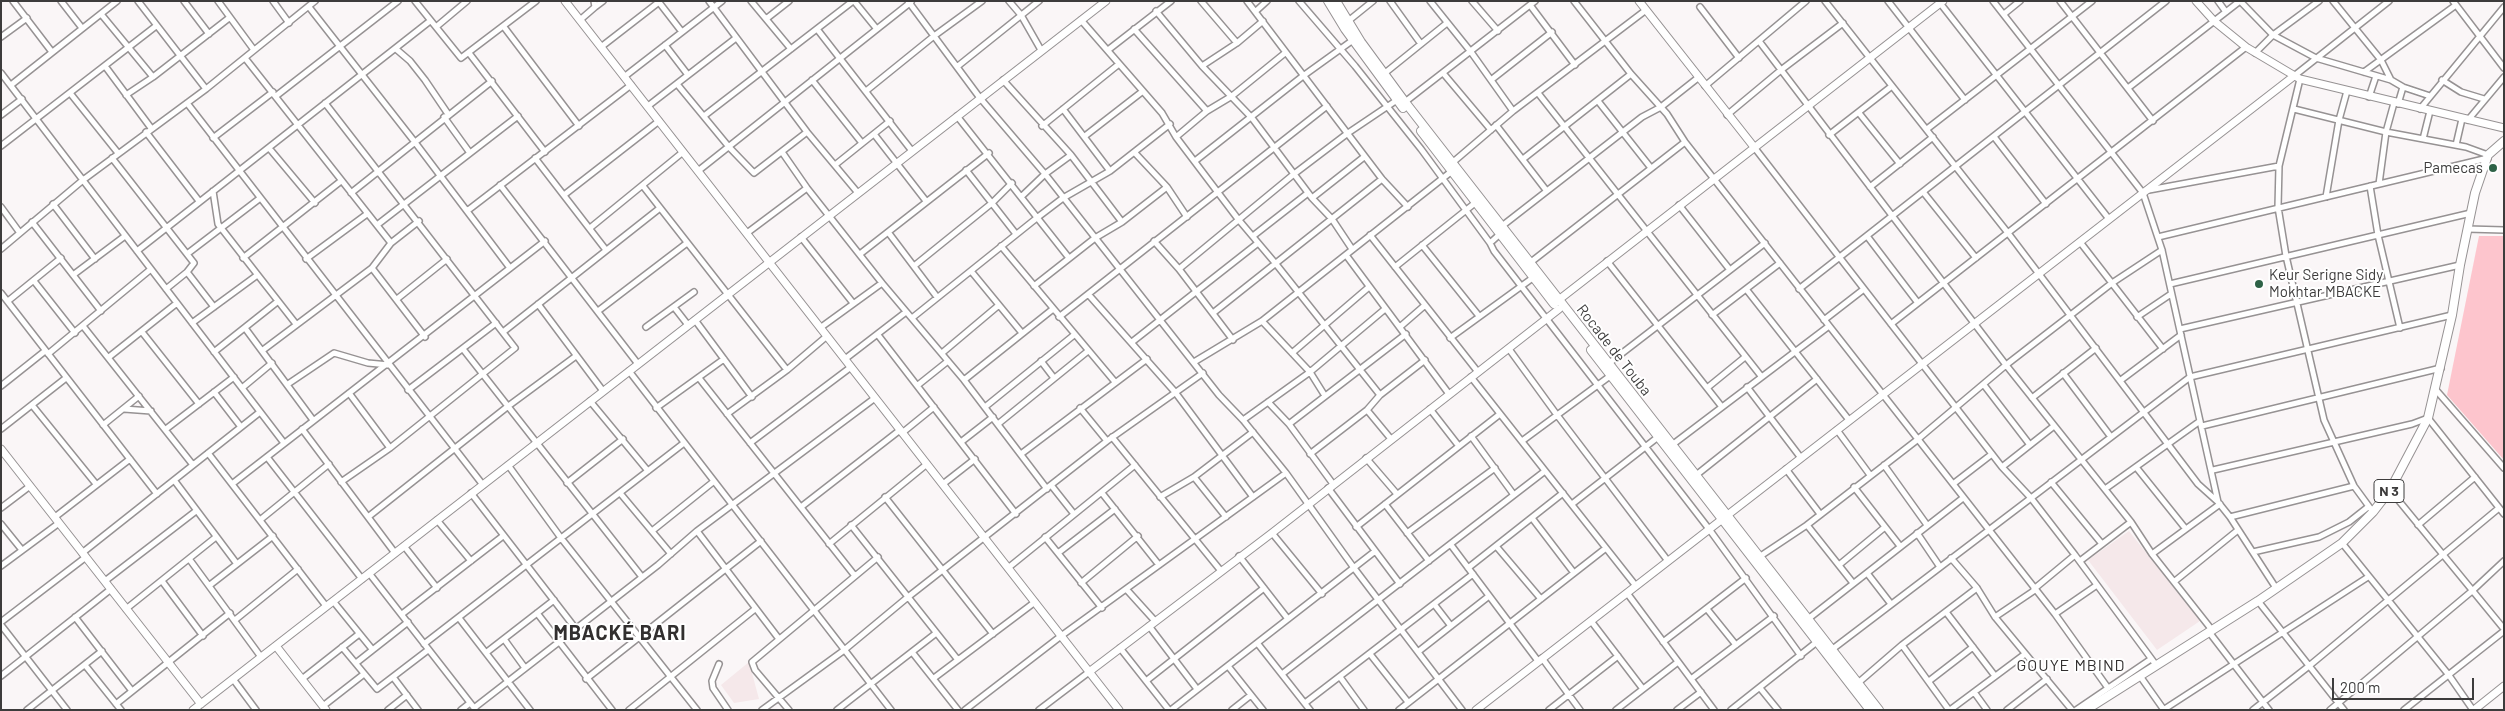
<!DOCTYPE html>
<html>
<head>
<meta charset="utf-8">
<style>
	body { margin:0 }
	#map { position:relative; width:2505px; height:711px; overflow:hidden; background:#faf6f7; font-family:Barlow,sans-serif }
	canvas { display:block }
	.frame { position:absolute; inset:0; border:2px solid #3d3c3c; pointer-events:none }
	.scale { position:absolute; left:2332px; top:678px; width:142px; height:22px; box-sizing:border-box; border:2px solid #3d3c3c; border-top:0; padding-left:6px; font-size:15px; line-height:18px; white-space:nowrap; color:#3d3c3c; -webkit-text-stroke:4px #fff; paint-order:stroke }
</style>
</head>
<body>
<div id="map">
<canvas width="2505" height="711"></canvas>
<div class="frame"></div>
<div class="scale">200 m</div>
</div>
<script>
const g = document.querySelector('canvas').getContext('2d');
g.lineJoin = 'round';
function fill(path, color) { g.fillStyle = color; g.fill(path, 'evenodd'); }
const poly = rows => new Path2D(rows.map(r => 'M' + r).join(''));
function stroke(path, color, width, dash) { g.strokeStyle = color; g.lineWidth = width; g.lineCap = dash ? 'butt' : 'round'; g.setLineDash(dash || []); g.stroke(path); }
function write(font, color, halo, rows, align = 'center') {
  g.font = font + ' Barlow,sans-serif'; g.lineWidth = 4; g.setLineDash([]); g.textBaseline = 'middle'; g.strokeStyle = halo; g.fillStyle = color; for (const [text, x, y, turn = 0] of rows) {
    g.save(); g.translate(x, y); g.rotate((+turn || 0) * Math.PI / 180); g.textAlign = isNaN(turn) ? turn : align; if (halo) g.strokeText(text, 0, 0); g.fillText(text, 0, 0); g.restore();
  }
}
const built = poly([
	[2129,531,2200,621,2157,650,2088,560],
	[749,662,759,699,734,703,721,685]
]);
const green = poly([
	[2479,236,2504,236,2504,460,2447,395]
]);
const street = poly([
	[13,1,52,52],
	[61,1,82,28],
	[138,1,206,89],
	[184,1,209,34],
	[218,1,254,50],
	[273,1,289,23],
	[415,1,461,58,536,1],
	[658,1,682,32],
	[709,1,807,132,858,193],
	[751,1,791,49],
	[854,1,876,28],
	[908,1,980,98,1045,174,1219,395,1243,420,1286,473,1354,568,1462,710],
	[1009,1,1021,15,1041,50],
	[1201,1,1237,43],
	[1247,1,1382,179,1408,207],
	[1299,1,1355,66,1421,149,1490,243],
	[1390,1,1421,44],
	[1430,1,1471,52,1513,111],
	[1472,1,1498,31],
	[1574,1,1631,74,1667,114,1685,142,2055,614,2108,688],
	[1825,1,2008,233,2198,484,2218,502,2230,517,2276,588],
	[1888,1,1965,100],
	[1993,1,2143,193,2162,250,2218,502],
	[2060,1,2153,121],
	[2218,1,2226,12],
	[2240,1,2273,35,2316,58,2391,80],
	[2333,1,2381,60,2391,80,2403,87,2398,104],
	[2453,1,2504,68],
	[1940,3,2109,219],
	[1530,5,1575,65],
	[309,7,414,141,510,268],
	[595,7,603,1],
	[1700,7,1739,58],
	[1156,11,1202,66,1252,118,1312,198,1332,219,1352,249],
	[1256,11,1267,1],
	[101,14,153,77],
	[2004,14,2020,1],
	[766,19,789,1],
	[580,20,595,7,594,1],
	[1081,20,1162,113,1176,137,1238,219,1276,264,1380,395],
	[1347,22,1373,1],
	[436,27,467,1],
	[504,27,579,126],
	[817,29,912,151],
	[1134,29,1207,111],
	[1,37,27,18],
	[1759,41,2006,365,2131,522,2152,554,2212,630],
	[665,45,688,75],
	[601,47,659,2],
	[396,49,410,61,425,80,448,114],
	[1108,50,1171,1],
	[469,53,545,152],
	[2255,53,2273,35,2319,1],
	[245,58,391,243],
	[105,66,151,128],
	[958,66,1039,1],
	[1202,66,1237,43,1263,21],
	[2364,72,2456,5],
	[1,73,284,443],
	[1385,73,1447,23],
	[1443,73,1491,130],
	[2294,76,2389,1],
	[624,77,722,1],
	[2300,79,2279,166,2278,207,2286,256,2324,420,2354,486,2373,512],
	[812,80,862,143],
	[1003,80,1071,155,1122,222],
	[1491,80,1552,32],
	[2442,80,2461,92,2484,99],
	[677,84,729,147,754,173,807,132],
	[11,85,117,1],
	[1705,86,1806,1],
	[2403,87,2430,96],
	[2128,88,2240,1],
	[866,91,934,36,982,1],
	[70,93,118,153],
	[1538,93,1761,376],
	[126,95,153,77,229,18],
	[276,96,398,1],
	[2369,97,2376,76],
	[1598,101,1651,168],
	[1405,102,1535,1],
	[187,103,483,485],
	[325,103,515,348,390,448,341,482],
	[648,106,736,38],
	[1063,109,1110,171],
	[2294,109,2386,132,2466,147,2488,155],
	[2420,109,2504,7],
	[1859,113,1900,164],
	[1,115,22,99],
	[1727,115,1781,70,1843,23],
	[704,116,853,1],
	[957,116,1069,258],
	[444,117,470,153],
	[2468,120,2504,77],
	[1496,125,1546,190],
	[1042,126,1119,64],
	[1927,129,2092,1],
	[146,132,199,201],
	[874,134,926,201],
	[1829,135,1892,86],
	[1085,136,1143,91],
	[1176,137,1207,111,1232,96,1285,53],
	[213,138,273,92],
	[1995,138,2046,204],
	[2423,139,2430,111],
	[2456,145,2462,119],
	[1,146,156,26],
	[1754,147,2002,467,2031,498,2075,555,2156,665],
	[269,148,315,203],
	[782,152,807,188,882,283,964,380,1047,489],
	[1135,153,1167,187,1187,217],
	[112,158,194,263,187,272,166,289],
	[535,158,606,250],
	[1523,159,1631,74],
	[1195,161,1303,76,1353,40],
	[1452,163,1513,111,1646,10],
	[835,165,890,121],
	[966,170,1016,234],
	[698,171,911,2],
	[2379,184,2386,132,2394,103],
	[500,185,638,364],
	[643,186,787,370],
	[2370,186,2378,235,2400,328],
	[1870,187,1933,137],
	[2149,190,2279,166],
	[213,191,218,224,296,324],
	[351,193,492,81],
	[1924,193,1976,258],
	[564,195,659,121],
	[1022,196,1045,174,1071,155],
	[2326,197,2339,120,2347,91],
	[1312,198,1364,157],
	[53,204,95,259],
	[1679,205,1730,270],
	[1,207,20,233],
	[467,211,631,85],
	[32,222,101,311],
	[377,225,518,116],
	[1502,226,1642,117,1661,107,1699,77],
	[590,228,683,152],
	[2467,229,2504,230],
	[888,232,937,297],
	[747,233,807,188],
	[1500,234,1490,243,1494,251,1709,529,1801,656],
	[1370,235,1478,372],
	[1253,236,1308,193],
	[1867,236,1918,303],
	[801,237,853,303],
	[2158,237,2488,158],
	[1154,241,1179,269,1233,340],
	[2080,242,2163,349],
	[1422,245,1479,316],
	[1001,246,1115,382],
	[1,249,83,180,206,89,315,1],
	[137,251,430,21],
	[187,254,259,199],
	[860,254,989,153],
	[1346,255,1449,394],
	[243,258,341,181],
	[306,259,367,214],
	[1607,261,1722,407],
	[1531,262,1685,142],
	[914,266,992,203,1012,183],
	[1395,267,1475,203],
	[372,268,425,337],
	[1179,269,1294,174,1348,133,1397,100],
	[971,271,1022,333],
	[187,272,214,307],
	[73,275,125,236],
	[34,281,75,333],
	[2170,284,2471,213],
	[1034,286,1095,238,1122,222,1167,187],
	[1746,289,1849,420],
	[1799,289,2166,1],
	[1,293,157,494],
	[1088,294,1175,392,1253,497],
	[397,299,447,259],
	[8,301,61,258],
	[538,304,603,391],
	[674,307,688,325],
	[598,311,687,243],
	[1213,313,1382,179],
	[1712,315,1780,263],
	[1059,317,1327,106],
	[2137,317,2171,294],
	[912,318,1038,217,1063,198,1110,171,1170,124],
	[695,320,752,397],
	[1824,320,1864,289],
	[1262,321,1310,372,1325,396],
	[192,323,256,276],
	[1891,324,2246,47],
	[83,326,193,465],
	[1401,326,1424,306],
	[646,327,694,292],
	[245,328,313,420],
	[820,328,882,283],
	[2180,329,2460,265],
	[142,332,199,404],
	[503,332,660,208],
	[878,335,1016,514],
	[1450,338,1534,277],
	[1132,342,1258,243],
	[463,349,642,577],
	[1509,349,1557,415,1668,561],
	[263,350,372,268,391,243,419,221],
	[214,352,277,302],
	[942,353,999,305],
	[1292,353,1369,287],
	[48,354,151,269],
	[109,357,177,303],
	[845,359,906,312],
	[1041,361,1054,378],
	[1194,362,1262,321,1452,171],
	[1608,364,1765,243],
	[629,371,891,710],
	[2063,373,2111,437],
	[1471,377,1636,586],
	[699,378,855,576],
	[964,380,1053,309],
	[2121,380,2181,335],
	[288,384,334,353,368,363,389,365],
	[918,385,948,361],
	[1984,385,2030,445],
	[1,386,45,351],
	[1747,387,1801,458],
	[242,388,272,363],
	[1707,388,1745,357],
	[408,390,496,323],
	[2436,390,2504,468],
	[214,392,241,427],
	[349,393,390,448],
	[2032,398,2096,348],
	[590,401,648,471],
	[1268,402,1289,424,1333,484],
	[32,405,96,484],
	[985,407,1074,335],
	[656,408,724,359],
	[1080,408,1107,441],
	[124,409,151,411],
	[1430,409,1458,445],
	[1367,410,1391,439],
	[727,414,787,370,827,336],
	[1243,420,1310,372,1385,309],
	[998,424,1088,351],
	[1289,424,1406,334],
	[103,425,139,396],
	[2202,426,2441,368],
	[1,429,66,378],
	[166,429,234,377],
	[302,429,395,553],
	[1837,430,1870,475],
	[902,433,934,407],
	[1471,436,1514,495],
	[1112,437,1221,571],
	[1522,441,1610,376],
	[961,442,993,417],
	[750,443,851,367],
	[1672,445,1829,326],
	[208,453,326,606],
	[1021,454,1147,359],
	[1310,454,1367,410,1380,395,1425,360],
	[267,457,362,579],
	[1366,458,1397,494],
	[508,465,561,538,697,710],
	[1884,465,1927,525],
	[2002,467,2054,426],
	[2136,467,2185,528],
	[1786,469,1820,514],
	[2213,470,2412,424,2428,418,2504,514],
	[1695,476,1817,379],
	[1194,477,1226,517],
	[174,480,237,564],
	[2051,482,2102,544],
	[567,483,623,439],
	[232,484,545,241],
	[943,484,975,459],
	[1953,484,1992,454],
	[1051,485,1074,514],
	[1854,487,1900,546],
	[1328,488,1400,584],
	[2105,489,2200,421],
	[2390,490,2504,629],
	[471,493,576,629],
	[620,493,671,554],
	[1102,493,1159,565],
	[885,497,993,634],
	[1160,497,1194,477,1253,432],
	[1385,504,1429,561],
	[1572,504,1658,437],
	[801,507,900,430],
	[1,508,30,486],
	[55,517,130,459],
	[368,517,507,407,576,356],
	[2230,517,2354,486],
	[1532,518,1574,573],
	[260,520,329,464],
	[437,520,471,561],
	[1,524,22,550],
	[851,525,958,660],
	[1807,525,1853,583],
	[2418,525,2475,477],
	[1356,527,1500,414],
	[652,531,713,482],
	[1272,533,1322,594],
	[1407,533,1495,468],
	[1917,533,1940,567],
	[1045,537,1102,608],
	[2342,543,2448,674,2473,710],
	[829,544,927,464],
	[1451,545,1538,661],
	[404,546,437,588],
	[1496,546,1541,599],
	[2253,552,2319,537,2349,522,2368,507],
	[82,553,260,412],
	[1058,553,1115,509],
	[2152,554,2220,504],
	[1239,556,1288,619],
	[1759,557,1807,525,1917,440,2006,365,2112,283,2162,250],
	[1951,558,1977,588,1995,617,2072,710],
	[190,560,261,657],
	[2080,561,2131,522],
	[1839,565,1885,527],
	[1,566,59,523],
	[1008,568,1135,465],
	[1468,568,1563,493],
	[369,573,475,709],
	[1867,573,1891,604],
	[105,581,196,511],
	[162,581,203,636],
	[2175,581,2238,530],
	[1081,583,1138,536],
	[210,585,273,536],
	[2034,589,2075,555],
	[1127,590,1155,621],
	[1627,593,1714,710],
	[333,601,372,649],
	[2258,601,2344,710],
	[1434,604,1451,626],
	[126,609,216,537],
	[1707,609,1736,645],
	[1946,612,1995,676],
	[537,613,612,710],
	[402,614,503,536],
	[2055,614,2097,585],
	[75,617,132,691],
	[1995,617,2035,590],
	[459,618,530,710],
	[1808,619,1963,498],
	[235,620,298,569],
	[1591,621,1643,689],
	[1,622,86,557],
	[1,625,67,710],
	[1149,626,1197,689],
	[2209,632,2269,710],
	[504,639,525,668],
	[779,639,697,531,875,398],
	[1663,642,1746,578],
	[424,644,684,443],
	[1258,644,1310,710],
	[1902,645,1949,710],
	[342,647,377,689,428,650],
	[1120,648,1169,710],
	[1419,651,1489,596],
	[1830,651,2190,377,2452,315],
	[487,652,554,600],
	[912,652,958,710],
	[1370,654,1408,702],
	[1542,658,1580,710],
	[356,663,408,622],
	[719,664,712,681,713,688,728,710],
	[85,665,121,710],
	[1228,666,1263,710],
	[1282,674,1545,471],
	[1,676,111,589],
	[2140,676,2164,710],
	[393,677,418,710],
	[1340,677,1364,710],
	[934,678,1035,602],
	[233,679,256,710],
	[302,679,359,634],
	[586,679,761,541],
	[1691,679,1774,616],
	[1146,681,1264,588],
	[1929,681,1973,647],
	[1858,683,1902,645,1977,588],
	[1760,688,1778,710],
	[1974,692,1987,710],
	[1305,703,1473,574],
	[116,704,230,613],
	[323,706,364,674],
	[474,708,658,565,697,531],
	[27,710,102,651],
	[388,710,407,695],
	[461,710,470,703],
	[629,710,755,609],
	[762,710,843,651,908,597,1107,441,1203,373],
	[789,710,755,670,752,662,878,557],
	[837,710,935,634],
	[965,710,1061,636,1286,473],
	[1039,710,1089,672],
	[1171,710,1374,552],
	[1232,710,1251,695],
	[1399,710,1606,548],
	[1549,710,1618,656],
	[1616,710,1678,662],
	[1677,710,1701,692],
	[1731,710,1818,641],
	[1950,710,2025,654],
	[2007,710,2047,679],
	[2076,710,2151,659],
	[2163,710,2368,577],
	[2253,710,2309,666,2499,508],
	[2330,710,2472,591,2504,561],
	[2404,710,2504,631]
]);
const secondary = poly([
	[565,1,1119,710],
	[1639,1,1754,147],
	[2196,1,2214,21,2246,47,2300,79,2504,128],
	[1556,302,1943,1],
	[1,449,201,704],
	[276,646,326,710],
	[1089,672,1272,533,1559,309],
	[193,710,1106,1],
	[1476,710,2294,76],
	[2474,710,2504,686]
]);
const primary = poly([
	[1328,1,1345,29,1403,108],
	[1336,1,1361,42,1405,102,1879,710],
	[1421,131,1554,304],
	[1591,350,1870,710],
	[2086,710,2258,601,2342,543,2373,512,2390,490,2428,418,2452,315,2460,265,2475,193,2488,155,2504,141]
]);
const markers = [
	[2493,168,5,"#2e6247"],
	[2259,284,5,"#2e6247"]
];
const shields = [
	[2389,491,30]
];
const shieldNames = [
	["N 3",2389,491]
];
const poiNames = [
	["Pamecas",2483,168],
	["Keur Serigne Sidy",2269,275,"left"],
	["Mokhtar MBACKE",2269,292,"left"]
];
const streetNames = [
	["Rocade de Touba",1614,350,52]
];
const neighbourhoodNames = [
	["GOUYE MBIND",2071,666]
];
const districtNames = [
	["MBACKÉ BARI",620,633]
];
fill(built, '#f5e8ea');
fill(green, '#fdc5cd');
stroke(street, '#969293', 8);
stroke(secondary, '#969293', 9);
stroke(primary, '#969293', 10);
stroke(street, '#fff', 5);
stroke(secondary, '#fff', 7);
stroke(primary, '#fff', 8);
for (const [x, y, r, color] of markers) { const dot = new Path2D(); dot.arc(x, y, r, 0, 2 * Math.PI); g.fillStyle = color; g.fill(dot); stroke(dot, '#fff', 2); }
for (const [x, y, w] of shields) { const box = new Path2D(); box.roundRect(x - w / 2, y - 11.5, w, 23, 4); g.fillStyle = '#fff'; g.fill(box); stroke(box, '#3d3c3c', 1); }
write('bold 14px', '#3d3c3c', null, shieldNames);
write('15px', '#3d3c3c', '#fff', poiNames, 'right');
write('15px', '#3d3c3c', '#fff', streetNames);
g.letterSpacing = '1px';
write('16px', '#322f2f', '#fff', neighbourhoodNames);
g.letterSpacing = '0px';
g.letterSpacing = '1px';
write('bold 20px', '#322f2f', '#fff', districtNames);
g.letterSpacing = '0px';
</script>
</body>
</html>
